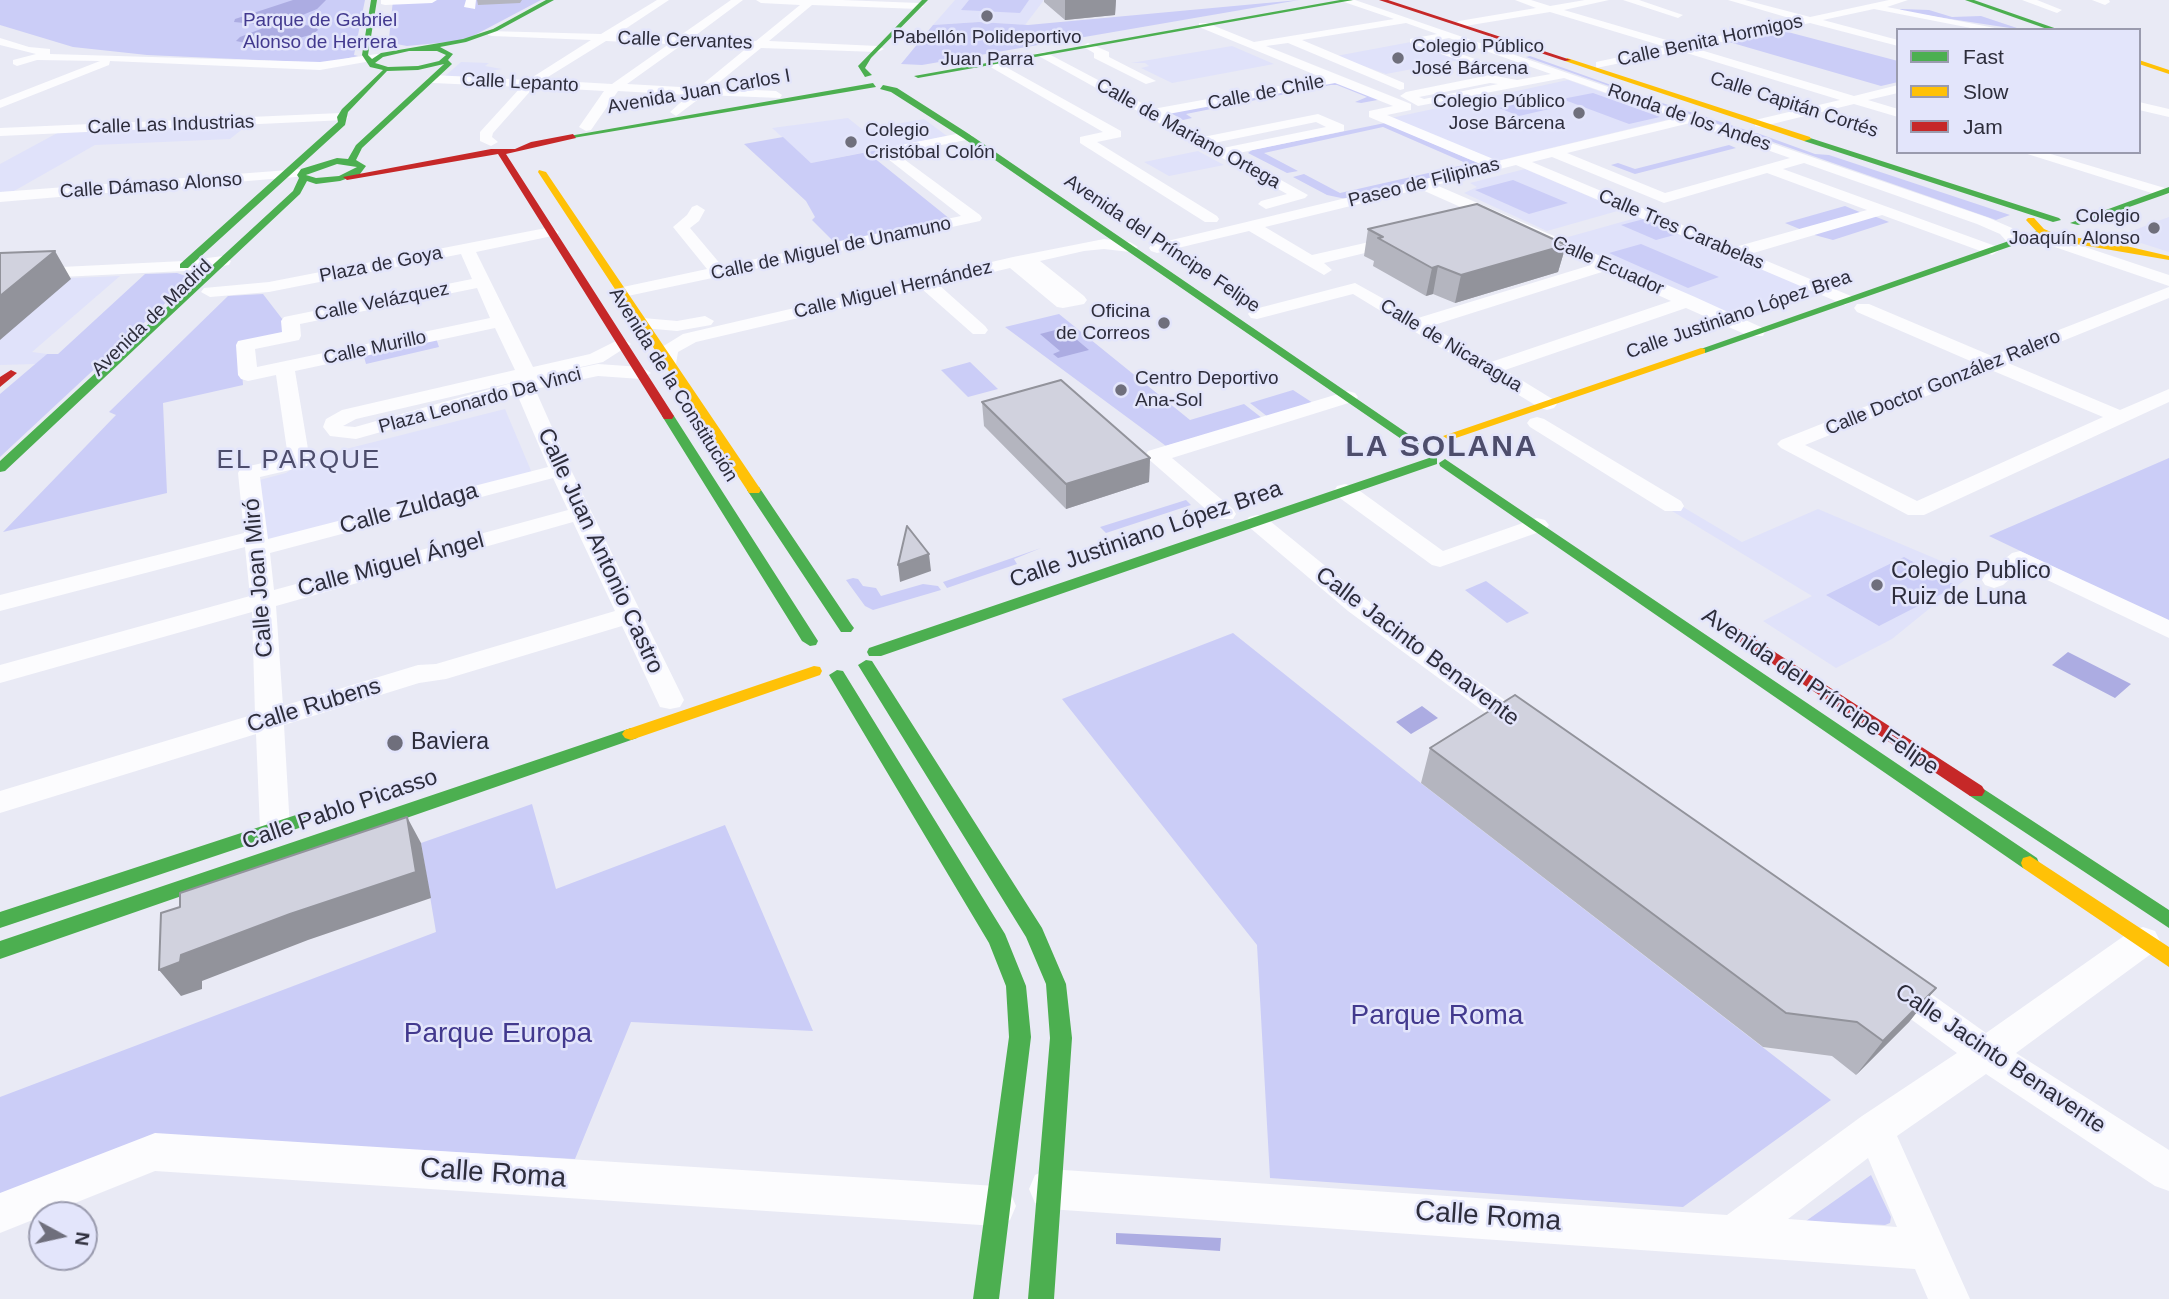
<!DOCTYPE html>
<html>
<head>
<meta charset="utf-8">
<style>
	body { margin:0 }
	#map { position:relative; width:2169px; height:1299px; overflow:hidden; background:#e9eaf5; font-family:Helvetica,sans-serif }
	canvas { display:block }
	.legend { position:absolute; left:1896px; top:28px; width:245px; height:126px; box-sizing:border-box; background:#e3e5fb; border:2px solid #9a9bae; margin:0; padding:9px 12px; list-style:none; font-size:21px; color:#2d2d3b }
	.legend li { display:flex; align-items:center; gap:14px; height:35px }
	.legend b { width:35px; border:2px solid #9a9bae }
	.north { position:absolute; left:28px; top:1201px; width:70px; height:70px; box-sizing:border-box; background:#e3e5fb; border:2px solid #9a9bae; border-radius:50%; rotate:98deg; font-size:19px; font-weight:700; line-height:28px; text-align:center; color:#2d2d3b }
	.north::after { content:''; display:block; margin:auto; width:24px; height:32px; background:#6f6f7c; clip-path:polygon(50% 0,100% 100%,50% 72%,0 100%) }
</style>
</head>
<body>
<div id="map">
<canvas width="2169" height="1299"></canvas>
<ul class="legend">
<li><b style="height:9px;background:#4caf50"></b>Fast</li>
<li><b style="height:9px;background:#ffc107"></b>Slow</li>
<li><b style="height:9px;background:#c62828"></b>Jam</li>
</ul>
<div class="north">N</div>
</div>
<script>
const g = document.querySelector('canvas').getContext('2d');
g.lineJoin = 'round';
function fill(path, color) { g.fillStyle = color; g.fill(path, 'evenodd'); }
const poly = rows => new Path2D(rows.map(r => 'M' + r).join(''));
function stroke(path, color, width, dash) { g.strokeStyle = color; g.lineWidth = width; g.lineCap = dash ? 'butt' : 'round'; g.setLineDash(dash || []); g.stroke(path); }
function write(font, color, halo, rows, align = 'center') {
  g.font = font + ' Helvetica,sans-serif'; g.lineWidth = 5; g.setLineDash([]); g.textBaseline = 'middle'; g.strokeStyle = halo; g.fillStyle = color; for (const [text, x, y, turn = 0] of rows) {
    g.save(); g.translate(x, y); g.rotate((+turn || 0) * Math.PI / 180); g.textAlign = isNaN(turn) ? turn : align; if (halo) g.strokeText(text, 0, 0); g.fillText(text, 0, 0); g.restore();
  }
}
const built = poly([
	[955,0,1044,0,1025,25,979,22,933,25],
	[1411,42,1460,60,1386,74,1336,56],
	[1232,46,1274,64,1172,83,1141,68,1149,66,1145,63,1131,63],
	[461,62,489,63,485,66,502,69,490,71,479,77,445,76],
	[1568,80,1674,118,1497,161,1391,118],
	[848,118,863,130,924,119,947,136,811,163,772,128],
	[250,123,230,139,95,145,14,191,0,192,0,164,61,131],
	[1198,151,1224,165,1169,176,1144,162],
	[1525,169,1621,210,1547,231,1464,193,1477,187,1470,183],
	[1643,216,1822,294,1744,320,1561,239],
	[2169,217,2169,252,2119,236,2158,221],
	[120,276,32,352,47,354,36,364,0,365,0,281],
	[505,409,532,473,265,542,256,481,286,473,306,459],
	[1678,504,1742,542,1818,509,1972,574,1892,639,1836,668,1763,621,1812,596,1667,508]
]);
const green = poly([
	[0,0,365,0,354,55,358,56,326,63,147,55,73,47,0,25],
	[393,0,541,0,473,36,459,41,407,46,386,42,385,38,389,38],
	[969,0,1029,0,1020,13,961,10],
	[1299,0,922,65,901,64,933,25,979,22,1028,25],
	[1901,9,1929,10,1952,17,1981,16,2023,30,1898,11],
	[1784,31,1898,61,1898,82,1881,86,1729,42],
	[1530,56,1656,101,1746,130,1741,132,1526,57],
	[1337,80,1383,99,1361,103,1355,102,1367,97,1337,85,1331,85,1186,114,1192,118,1183,120,1169,112],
	[1593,93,1660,117,1629,124,1562,99],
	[1538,99,1558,107,1519,116,1499,108],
	[1385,123,1485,166,1346,199,1327,195,1293,177,1304,174,1340,193,1468,164,1383,127,1264,153,1298,171,1287,173,1248,153,1252,150],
	[1757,133,1815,154,1829,155,2010,215,1996,220,1750,134],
	[783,137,811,163,883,149,873,157,950,219,834,242,812,220,815,217,806,201,744,144],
	[1729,145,1736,148,1635,174,1611,165,1618,163,1635,169],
	[1513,180,1568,203,1529,214,1475,190],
	[1845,206,1862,213,1802,230,1785,223],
	[1874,216,1889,222,1833,240,1811,234],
	[1644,219,1678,234,1656,240,1621,225],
	[1641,244,1719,277,1688,288,1609,253],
	[177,273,186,276,189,281,0,457,0,394,47,354,58,354,145,274],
	[263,294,283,320,286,334,240,344,243,385,163,403,167,493,3,532,116,415,109,412,228,296],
	[1059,314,1190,420,1244,404,1262,418,1166,446,1005,327],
	[436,338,439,347,366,364,363,353],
	[970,362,998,389,968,397,941,370],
	[1293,390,1313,403,1268,417,1250,403],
	[2169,458,2169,622,1989,536],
	[1186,500,1191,505,1106,533,1100,527],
	[1041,548,1014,559,1017,564,947,588,943,582],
	[1904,557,1957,586,1879,626,1826,595],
	[853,578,858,579,863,586,876,588,881,596,923,584,938,586,941,590,873,610,865,606,846,580],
	[1486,581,1529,613,1507,623,1465,590],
	[1233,633,1422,784,1831,1100,1683,1207,1270,1178,1257,945,1062,699],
	[532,804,556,889,725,825,813,1031,631,1022,575,1159,181,1137,0,1196,0,1097,436,932,421,843],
	[1871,1175,1891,1217,1890,1223,1885,1225,1806,1221]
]);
const water = poly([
	[293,0,326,0,317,9,288,21,290,24,315,26,318,30,313,34,286,42,251,44,236,41,240,37,266,27,265,25,234,22,235,19],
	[1063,328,1089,350,1058,358,1053,354,1060,351,1040,334],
	[2068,652,2131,684,2115,698,2052,665],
	[1422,706,1438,718,1411,734,1396,722],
	[1116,1233,1221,1238,1220,1251,1116,1244]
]);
const street = poly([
	[381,0,437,0,432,3,385,5,381,4,381,0],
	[466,0,476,0,475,9,464,7,466,0],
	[657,0,669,0,616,35,678,37,731,0,743,0,692,38,756,41,800,5,761,3,756,0,842,0,919,3,924,6,919,9,812,5,769,41,878,46,884,49,878,52,761,48,712,88,776,91,782,95,780,98,704,95,676,116,670,112,689,95,618,91,591,130,586,131,579,127,604,91,534,87,493,133,492,137,498,142,491,146,480,141,480,132,521,87,433,83,427,79,433,75,528,80,591,40,492,36,488,35,488,31,601,34,657,0],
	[606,41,669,44,612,84,543,80,606,41],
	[683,44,748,47,698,88,627,84,683,44],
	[1355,0,1989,218,2012,228,2023,241,2015,246,2009,244,2000,234,1977,224,1804,163,1783,169,1998,247,2000,250,1992,255,1986,253,1882,215,1750,254,1851,296,1854,300,1845,305,1516,165,1436,185,1695,297,1763,328,1765,332,1763,336,1749,336,1686,308,1505,370,1554,400,1557,404,1554,408,1547,410,1540,408,1353,294,1257,319,1251,318,1248,314,1251,310,1355,283,1418,318,1591,265,1420,189,1265,227,1312,255,1400,235,1408,240,1406,243,1324,263,1332,270,1324,275,1249,231,1157,253,1151,251,1149,248,1151,245,1483,165,1369,117,1369,111,1393,106,1335,83,1163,115,1203,137,1318,114,1344,125,1344,131,1234,154,1308,195,1305,198,1266,209,1258,204,1261,201,1287,194,1035,54,1045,52,1153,109,1323,78,1199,27,1199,23,1207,23,1254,42,1394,19,1341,1,1355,0],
	[1406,23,1437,34,1410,39,1410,43,1501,75,1511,72,1428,42,1449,38,1551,74,1517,80,1490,75,1406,92,1400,96,1418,106,1564,78,1677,118,1498,161,1387,115,1411,110,1411,104,1266,46,1288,43,1400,90,1404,89,1404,83,1302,40,1406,23],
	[1490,83,1498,84,1424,99,1419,97,1490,83],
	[1316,122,1326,127,1223,148,1214,143,1316,122],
	[1690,123,1790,158,1665,193,1567,153,1690,123],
	[1552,157,1664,203,1767,173,1867,210,1735,247,1532,162,1552,157],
	[1605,271,1671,301,1491,362,1431,326,1605,271],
	[1515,0,1531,0,1550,6,1585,0,1609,0,1564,10,1680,44,1796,20,1728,0,1745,0,1810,17,1889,0,1908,0,1887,7,2005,30,1981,30,1874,9,1823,20,1898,40,1898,46,1810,23,1694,48,1854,96,1898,85,1898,93,1868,100,1898,109,1898,117,1854,104,1760,127,1755,126,1755,120,1840,100,1680,51,1596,68,1596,62,1666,47,1550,12,1459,27,1454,24,1459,21,1536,8,1515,0],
	[1623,0,1639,0,1683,15,1678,18,1623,0],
	[2022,0,2037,0,2062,10,2057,13,2022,0],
	[2092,0,2109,0,2110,2,2105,5,2092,0],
	[0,38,29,47,50,49,50,54,320,62,377,54,383,57,377,60,320,70,110,61,109,65,0,108,0,100,100,61,37,60,17,66,13,64,13,60,36,54,0,45,0,38],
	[1088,43,1109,52,1109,57,1156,81,1146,84,1094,58,1094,53,1082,46,1088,43],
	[987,61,995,61,1121,131,1121,137,1097,142,1217,216,1219,219,1217,222,1205,222,1080,143,1080,137,1103,132,987,65,987,61],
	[2139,102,2169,109,2169,117,2139,110,2139,102],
	[341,113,348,117,346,120,0,136,0,128,341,113],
	[966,132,973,136,971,139,897,154,980,215,982,218,980,221,623,297,614,292,623,287,707,269,673,227,687,215,692,207,697,205,705,210,699,221,690,228,722,266,961,216,879,152,886,148,966,132],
	[2021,152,2044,152,2168,189,2169,194,2158,195,2021,152],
	[302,169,307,170,309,173,307,176,0,202,0,192,302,169],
	[551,227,559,232,557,235,476,252,533,367,590,354,622,338,631,344,603,362,536,377,598,364,641,367,651,373,641,379,598,376,535,389,571,470,684,700,680,707,670,709,660,707,622,626,446,679,419,683,284,725,290,829,286,837,275,841,264,837,260,829,256,734,0,813,0,791,255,714,252,612,0,683,0,665,250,596,245,547,0,611,0,595,244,533,238,473,241,468,288,457,276,375,248,381,241,379,238,375,236,345,238,341,282,332,281,321,284,317,472,279,461,254,269,292,210,297,201,292,204,288,269,282,551,227],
	[477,288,490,318,257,367,255,349,299,340,301,336,300,324,477,288],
	[495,328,515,370,342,410,326,419,323,427,330,436,356,439,517,394,548,467,268,539,260,477,307,466,310,461,295,371,495,328],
	[515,382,355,427,343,426,356,419,515,382],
	[553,478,568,510,274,590,270,553,553,478],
	[573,522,615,611,436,664,418,665,283,706,276,606,573,522],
	[2052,236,2169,275,2169,286,2046,244,2044,241,2046,238,2052,236],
	[1104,239,1130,242,1138,247,1130,252,1104,249,1084,251,1040,261,1084,296,1087,300,1084,304,1063,308,1057,307,1010,268,939,285,985,326,988,330,985,334,973,334,922,289,696,342,678,352,676,364,669,366,659,360,662,347,683,334,1013,257,1104,239],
	[223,256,231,261,229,265,184,271,0,280,0,270,184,261,223,256],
	[2169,287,2169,298,2008,363,2120,410,2169,389,2169,402,1924,515,1908,515,1781,448,1777,444,1781,440,1975,363,1857,312,1854,308,1857,304,1869,304,1992,356,2169,287],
	[1991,370,2103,417,1917,501,1805,445,1991,370],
	[705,316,714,321,711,325,677,331,643,328,634,323,643,318,677,321,705,316],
	[1348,391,1355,393,1358,397,1355,401,1172,458,1233,509,1236,514,1233,519,1217,519,1145,456,1148,451,1348,391],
	[1537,417,1544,419,1681,501,1684,506,1681,511,1665,511,1530,427,1527,423,1530,419,1537,417],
	[1345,484,1353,486,1443,551,1537,518,1545,520,1549,525,1545,530,1440,567,1432,565,1337,496,1334,491,1337,486,1345,484],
	[1257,515,1265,517,1366,599,1441,656,1534,720,1538,727,1534,734,1524,737,1514,734,1348,611,1249,527,1245,522,1249,517,1257,515],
	[2020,551,2169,620,2169,638,2022,568,2003,585,1994,588,1985,585,1982,580,1985,575,2012,553,2020,551],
	[2143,927,2155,931,2160,941,2155,951,2016,1053,2169,1150,2169,1191,2155,1186,1986,1074,1897,1136,1970,1299,1928,1299,1915,1269,1049,1209,1035,1203,1029,1189,1035,1175,1049,1169,1727,1215,1862,1116,1957,1053,1882,998,1877,987,1882,976,1894,972,1906,976,1986,1033,2131,931,2143,927],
	[1868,1158,1897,1227,1788,1219,1868,1158],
	[155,1133,996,1186,1010,1192,1016,1206,1010,1220,996,1226,155,1171,0,1233,0,1193,155,1133]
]);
const fast = poly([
	[371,0,377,0,368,55,372,59,381,53,463,39,493,29,546,0,554,0,497,31,466,42,440,47,453,54,448,60,452,64,362,148,356,160,366,166,360,174,340,181,316,184,307,181,300,194,5,471,0,472,0,461,293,191,299,178,297,175,301,169,337,158,348,159,356,145,444,64,418,70,387,71,348,112,345,125,188,268,180,268,180,264,338,122,337,117,342,109,383,70,370,67,362,55,371,0],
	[409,51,437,51,446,55,439,61,418,66,388,67,375,63,383,57,409,51],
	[337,164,357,167,339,176,316,178,306,175,337,164],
	[922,0,928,0,871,58,865,68,872,75,865,77,858,66,922,0],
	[1340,0,1353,0,918,78,914,76,1340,0],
	[1965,0,1974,0,2060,30,2050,30,1965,0],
	[873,83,876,87,573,138,569,136,873,83],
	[883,85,897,88,969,134,1420,442,1418,445,1410,445,963,138,891,92,880,89,883,85],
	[1807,137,2059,218,2061,220,2053,222,1804,141,1803,139,1807,137],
	[2169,187,2169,193,2078,225,2070,223,2169,187],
	[2043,229,2048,232,2046,234,1705,353,1695,351,2043,229],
	[668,412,674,416,818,641,816,645,810,646,802,641,662,416,668,412],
	[1432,457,1437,458,1437,464,881,656,869,656,867,652,869,648,1432,457],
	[1445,459,2037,858,2039,863,2037,868,2030,870,2023,868,1440,466,1439,463,1445,459],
	[754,486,759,487,851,624,854,628,851,632,841,632,747,490,754,486],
	[866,660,872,661,1042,928,1066,984,1072,1038,1054,1299,1028,1299,1050,1038,1046,984,1026,937,858,665,866,660],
	[837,670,843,671,1005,934,1026,986,1031,1037,999,1299,973,1299,1009,1037,1006,986,989,943,829,675,837,670],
	[631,728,637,730,640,734,637,738,0,959,0,941,631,728],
	[1976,784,2169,910,2169,928,1970,796,1967,791,1970,786,1976,784],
	[299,814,305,816,308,821,305,826,0,928,0,912,299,814]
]);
const slow = poly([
	[1567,58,1810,137,1811,139,1804,141,1565,61,1567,58],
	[2139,60,2169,70,2169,74,2139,64,2139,60],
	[539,170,546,172,761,490,759,493,749,493,747,490,538,172,539,170],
	[2028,218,2034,218,2044,229,2058,235,2113,243,2169,256,2169,260,2053,240,2038,233,2026,220,2028,218],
	[1701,348,1705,349,1705,353,1453,439,1449,440,1443,436,1701,348],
	[814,666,820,667,822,671,820,675,637,738,631,740,625,738,622,734,625,730,814,666],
	[2030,856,2169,947,2169,967,2023,868,2021,863,2023,858,2030,856]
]);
const jam = poly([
	[1379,0,1388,0,1571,60,1565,61,1379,0],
	[573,134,576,138,506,154,674,416,672,419,664,419,662,416,498,154,347,180,343,177,491,149,515,149,531,142,573,134],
	[11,370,17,373,0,387,0,377,11,370],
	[1730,623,1982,786,1985,791,1982,796,1970,796,1725,632,1722,628,1725,624,1730,623]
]);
const wall = poly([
	[477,0,522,0,520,3,478,5],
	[1044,0,1116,0,1115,15,1065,20,1044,2],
	[1368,229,1566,245,1558,272,1455,303,1433,294,1426,296,1373,266,1374,261,1364,256],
	[982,402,1150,458,1149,482,1066,509,984,426],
	[1430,748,1936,988,1909,1022,1856,1075,1832,1056,1763,1047,1421,783]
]);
const shadedWall = poly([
	[1065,0,1116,0,1115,15,1065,20],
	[1566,245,1558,272,1455,303,1461,275],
	[55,251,71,279,0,340,0,296],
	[1438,266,1433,294,1426,296,1432,268],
	[1150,458,1149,482,1066,509,1066,484],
	[929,554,931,571,900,582,898,565],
	[407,817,421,843,431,898,308,940,202,981,202,989,181,996,159,970,181,955],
	[1936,988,1909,1022,1856,1075,1883,1041]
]);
const building = poly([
	[1477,204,1566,245,1461,275,1438,266,1432,268,1378,238,1383,237,1368,229,1477,204],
	[55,251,0,296,0,253,55,251],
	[1061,380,1150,458,1066,484,982,402,1061,380],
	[907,526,929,554,898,565,907,526],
	[1515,695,1936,988,1883,1041,1857,1022,1786,1013,1430,748,1515,695],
	[407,817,416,872,290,914,181,955,180,962,159,970,161,913,180,907,180,893,407,817]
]);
const markers = [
	[987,16,7,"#6f6f7c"],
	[1398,58,7,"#6f6f7c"],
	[1579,113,7,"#6f6f7c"],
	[851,142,7,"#6f6f7c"],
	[2154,228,7,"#6f6f7c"],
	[1164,323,7,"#6f6f7c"],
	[1121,390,7,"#6f6f7c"],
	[1877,585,7,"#6f6f7c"],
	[395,743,9,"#6f6f7c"]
];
const farParknames = [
	["Parque de Gabriel",320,21],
	["Alonso de Herrera",320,43]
];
const farPoinames = [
	["Pabellón Polideportivo",987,38,"center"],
	["Juan Parra",987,60,"center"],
	["Colegio Público",1412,47],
	["José Bárcena",1412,69],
	["Colegio Público",1565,102,"right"],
	["Jose Bárcena",1565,124,"right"],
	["Colegio",865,131],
	["Cristóbal Colón",865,153],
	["Colegio",2140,217,"right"],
	["Joaquín Alonso",2140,239,"right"],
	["Oficina",1150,312,"right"],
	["de Correos",1150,334,"right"],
	["Centro Deportivo",1135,379],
	["Ana-Sol",1135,401]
];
const farStreetnames = [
	["Calle Cervantes",685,41,2],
	["Calle Benita Hormigos",1710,41,-12],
	["Calle Lepanto",520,83,3],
	["Avenida Juan Carlos I",699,92,-10],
	["Calle de Chile",1266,93,-11],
	["Calle Capitán Cortés",1794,105,18],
	["Ronda de los Andes",1689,118,19],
	["Calle Las Industrias",171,125,-2],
	["Calle de Mariano Ortega",1188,134,29],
	["Paseo de Filipinas",1424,183,-14],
	["Calle Dámaso Alonso",151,186,-4],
	["Calle Tres Carabelas",1681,230,23],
	["Avenida del Príncipe Felipe",1162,244,34],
	["Calle de Miguel de Unamuno",831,249,-12],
	["Plaza de Goya",381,265,-11],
	["Calle Ecuador",1608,266,24],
	["Calle Miguel Hernández",893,290,-13],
	["Calle Velázquez",382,302,-11],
	["Calle Justiniano López Brea",1739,315,-19],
	["Avenida de Madrid",152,318,-44],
	["Calle de Nicaragua",1451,346,31],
	["Calle Murillo",375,348,-12],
	["Calle Doctor González Ralero",1943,383,-22],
	["Avenida de la Constitución",673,385,58],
	["Plaza Leonardo Da Vinci",480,401,-15]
];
const streetNames = [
	["Calle Zuldaga",409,509,-15],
	["Calle Justiniano López Brea",1146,535,-19],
	["Calle Juan Antonio Castro",600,551,65],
	["Calle Miguel Ángel",391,565,-15],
	["Calle Joan Miró",259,578,-95],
	["Calle Jacinto Benavente",1417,647,37],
	["Avenida del Príncipe Felipe",1820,692,34],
	["Calle Rubens",314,706,-17],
	["Calle Pablo Picasso",340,810,-19],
	["Calle Jacinto Benavente",2000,1059,34]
];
const poiNames = [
	["Colegio Publico",1891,572],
	["Ruiz de Luna",1891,598],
	["Baviera",411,743]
];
const quarterNames = [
	["EL PARQUE",299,461]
];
const nearParknames = [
	["Parque Roma",1437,1016],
	["Parque Europa",498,1034]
];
const nearStreetnames = [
	["Calle Roma",493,1174,4],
	["Calle Roma",1488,1217,4]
];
const districtNames = [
	["LA SOLANA",1442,448]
];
fill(built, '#e0e2fa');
fill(green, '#cbcdf7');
fill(water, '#acace2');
fill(street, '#fcfcfe');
fill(fast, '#4caf50');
fill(slow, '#ffc107');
fill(jam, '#c62828');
fill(wall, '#b4b5bf');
fill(shadedWall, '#92939b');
fill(building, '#d1d2de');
stroke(building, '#92939b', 2);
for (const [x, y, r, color] of markers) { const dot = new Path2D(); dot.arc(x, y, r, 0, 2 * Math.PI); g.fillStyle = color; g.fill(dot); stroke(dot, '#e3e5fb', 2.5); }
write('19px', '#42398e', '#e3e5fb', farParknames);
write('19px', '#2d2d3b', '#e3e5fb', farPoinames, 'left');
write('19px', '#2d2d3b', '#e3e5fb', farStreetnames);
write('23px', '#2d2d3b', '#e3e5fb', streetNames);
write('23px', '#2d2d3b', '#e3e5fb', poiNames, 'left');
g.letterSpacing = '2px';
write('26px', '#4d4d6c', '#e3e5fb', quarterNames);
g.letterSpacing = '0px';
write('28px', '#42398e', '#e3e5fb', nearParknames);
write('28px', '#2d2d3b', '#e3e5fb', nearStreetnames);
g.letterSpacing = '2px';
write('bold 30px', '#4d4d6c', '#e3e5fb', districtNames);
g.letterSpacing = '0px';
</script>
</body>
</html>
